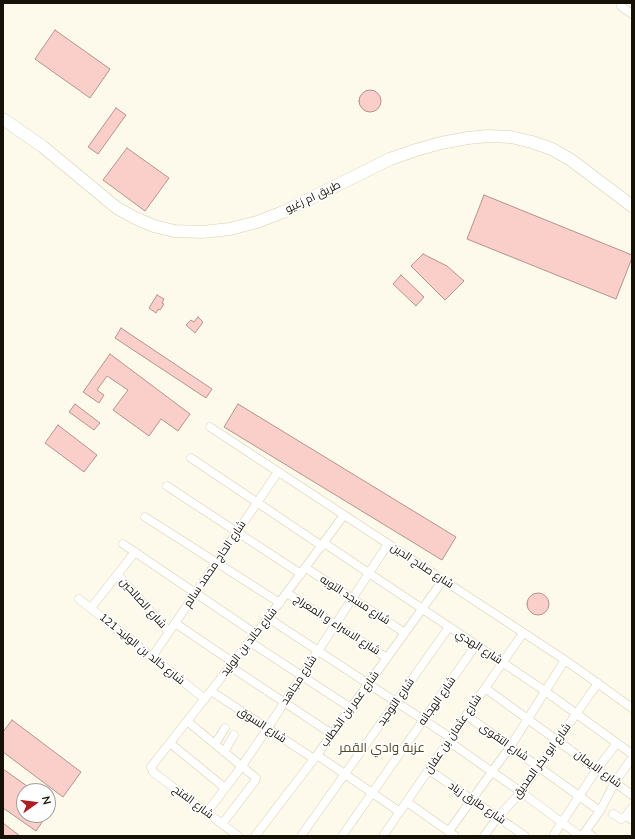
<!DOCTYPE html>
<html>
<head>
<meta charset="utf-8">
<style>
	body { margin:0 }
	#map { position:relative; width:635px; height:839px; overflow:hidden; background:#fdf9eb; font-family:Mulish,sans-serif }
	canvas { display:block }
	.frame { position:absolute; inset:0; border:4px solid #151106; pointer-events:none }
	.north { position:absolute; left:16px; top:783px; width:40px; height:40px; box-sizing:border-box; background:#fff; border:1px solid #a1a09b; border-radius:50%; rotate:76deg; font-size:11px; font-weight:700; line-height:16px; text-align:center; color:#151106 }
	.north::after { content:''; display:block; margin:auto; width:14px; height:18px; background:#ae1c22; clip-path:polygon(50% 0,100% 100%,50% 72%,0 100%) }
</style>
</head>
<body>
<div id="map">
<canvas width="635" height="839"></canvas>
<div class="frame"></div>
<div class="north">N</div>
</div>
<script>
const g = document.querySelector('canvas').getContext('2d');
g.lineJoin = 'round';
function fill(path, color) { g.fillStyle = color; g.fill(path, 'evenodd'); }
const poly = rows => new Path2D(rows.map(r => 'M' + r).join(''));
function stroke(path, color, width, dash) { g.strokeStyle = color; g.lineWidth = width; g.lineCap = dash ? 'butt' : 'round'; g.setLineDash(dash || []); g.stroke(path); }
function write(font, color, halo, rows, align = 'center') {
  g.font = font + ' Mulish,Cairo,sans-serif'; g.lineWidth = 3.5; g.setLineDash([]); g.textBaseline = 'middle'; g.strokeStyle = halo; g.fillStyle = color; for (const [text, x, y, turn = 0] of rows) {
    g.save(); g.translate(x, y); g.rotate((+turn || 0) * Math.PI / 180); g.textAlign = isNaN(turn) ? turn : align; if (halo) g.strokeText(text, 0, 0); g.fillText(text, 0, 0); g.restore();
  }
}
const building = poly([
	[55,30,110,69,90,98,35,59,55,30],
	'359 101a11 11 0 1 1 22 0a11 11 0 1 1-22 0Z',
	[116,108,126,115,98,154,88,147,116,108],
	[127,148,169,178,145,211,103,180,127,148],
	[484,195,632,255,632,258,616,299,467,239,484,195],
	[423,254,447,266,464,281,445,300,411,266,423,254],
	[401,275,424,297,416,306,393,284,401,275],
	[157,295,164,299,162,303,164,304,160,310,158,309,156,313,149,308,157,295],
	[198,317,203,322,195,333,186,325,191,320,194,322,198,317],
	[121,328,212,389,206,398,115,338,121,328],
	[110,354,190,414,178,431,161,419,149,436,113,410,128,390,107,376,97,390,104,395,99,403,83,392,110,354],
	[75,404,100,423,94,430,69,412,75,404],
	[238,404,456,537,442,560,224,427,238,404],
	[58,425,97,455,84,472,45,443,58,425],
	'527 604a11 11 0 1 1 22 0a11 11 0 1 1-22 0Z',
	[12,720,81,772,63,797,3,752,3,732,12,720],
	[3,769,34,791,24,791,24,815,47,815,36,831,3,808,3,769],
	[3,823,20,836,3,836,3,823]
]);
const street = poly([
	[621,6,632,14],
	[210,427,565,660,632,708],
	[191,458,322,546],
	[167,486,301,574],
	[145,517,280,603],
	[324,543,545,691,632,754],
	[123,544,256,634],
	[306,568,405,633],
	[118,575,169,632],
	[287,593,387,658],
	[79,599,205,699],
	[91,608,135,552],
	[268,618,451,738],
	[175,623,234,663],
	[250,642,351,708],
	[152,657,278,472],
	[231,667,332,734],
	[485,688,632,795],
	[211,691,314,759],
	[466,715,600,811],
	[187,721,256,778,255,781,222,824],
	[448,741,521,792,580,836],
	[170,743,225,788],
	[215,744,225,728],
	[224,752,234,735],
	[317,755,400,812],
	[429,770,525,836],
	[407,802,455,836],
	[207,812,242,766,267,729,388,544],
	[613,814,621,819,626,816,632,820],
	[626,816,632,808],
	[449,831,510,747,565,660],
	[586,831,592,836],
	[238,836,153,772,151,767,268,618,344,515],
	[255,836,314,759,443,580],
	[301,836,449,627],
	[342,836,476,645],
	[383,836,523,633],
	[484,836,498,817,521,792,598,683],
	[553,836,597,769,617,743],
	[582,836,600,811,615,782,632,758]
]);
const primary = poly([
	[3,119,42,146,117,208,135,218,154,226,174,231,202,232,230,229,257,222,283,212,390,159,416,150,441,143,468,138,489,136,511,137,532,142,552,149,571,160,632,206]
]);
const streetNames = [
	["طريق ام زغيو",313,197,-26],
	["شارع الحاج محمد سالم",215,564,-56],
	["شارع صلاح الدين",422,566,33],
	["شارع مسجد التوبه",355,600,33],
	["شارع الصالحين",143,603,48],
	["شارع الاسراء و المعراج",337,625,33],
	["شارع خالد بن الوليد",249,642,-52],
	["شارع الهدي",479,647,33],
	["شارع خالد بن الوليد 121",142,649,39],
	["شارع مجاهد",299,680,-57],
	["شارع الهجانه",437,701,-55],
	["شارع التوحيد",396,702,-55],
	["شارع عمر بن الخطاب",350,709,-54],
	["شارع السوق",262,725,33],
	["شارع عثمان بن عفان",453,734,-56],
	["شارع التقوى",504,742,35],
	["شارع ابو بكر الصديق",542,761,-54],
	["شارع الايمان",598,769,36],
	["شارع الفتح",193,802,37],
	["شارع طارق زياد",477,803,34]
];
const quarterNames = [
	["عزبة وادي القمر",382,748]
];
fill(building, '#fbcfc9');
stroke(building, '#b7928d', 1);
stroke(street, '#d9cfad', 9);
stroke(primary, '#d9cfad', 13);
stroke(street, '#fff', 8);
stroke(primary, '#fff', 12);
write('11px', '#151106', '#fff', streetNames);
write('13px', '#51482a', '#fff', quarterNames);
</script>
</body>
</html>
